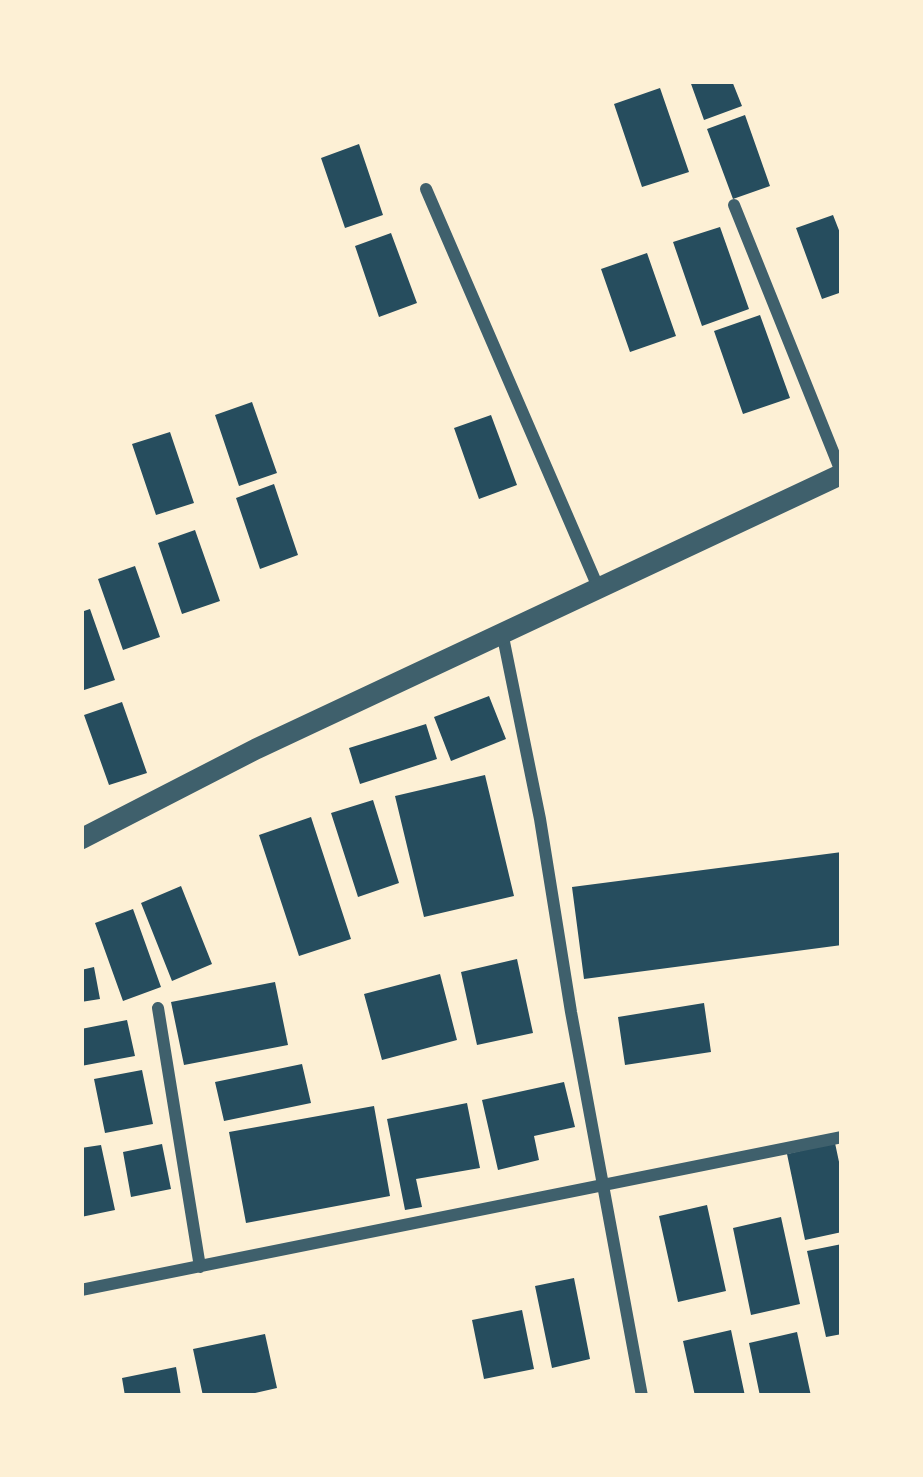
<!DOCTYPE html>
<html>
<head>
<meta charset="utf-8">
<style>
	body { margin:0 }
	#map { position:relative; width:923px; height:1477px; overflow:hidden; background:#fdf0d5; font-family:"DM Sans",sans-serif }
	canvas { display:block }
	.frame { position:absolute; inset:0; border:84px solid #fdf0d5; pointer-events:none }
</style>
</head>
<body>
<div id="map">
<canvas width="923" height="1477"></canvas>
<div class="frame"></div>
</div>
<script>
const g = document.querySelector('canvas').getContext('2d');
g.lineJoin = 'round';
function fill(path, color) { g.fillStyle = color; g.fill(path, 'evenodd'); }
const poly = rows => new Path2D(rows.map(r => 'M' + r).join(''));
function stroke(path, color, width, dash) { g.strokeStyle = color; g.lineWidth = width; g.lineCap = dash ? 'butt' : 'round'; g.setLineDash(dash || []); g.stroke(path); }
const building = poly([
	[690,81,732,81,742,106,704,120],
	[660,88,689,172,642,187,614,104],
	[745,115,770,186,733,199,707,129],
	[359,144,383,215,345,228,321,158],
	[833,215,842,238,842,292,822,299,796,228],
	[720,227,749,309,702,326,673,242],
	[391,233,417,303,379,317,355,246],
	[647,253,676,336,630,352,601,269],
	[760,315,790,398,743,414,714,331],
	[252,402,277,473,239,486,215,415],
	[491,415,517,485,479,499,454,428],
	[170,432,194,503,156,515,132,444],
	[274,484,298,555,260,569,236,498],
	[195,530,220,601,182,614,158,543],
	[135,566,160,637,123,650,98,579],
	[90,609,115,680,81,691,81,612],
	[489,696,506,739,451,761,434,717],
	[122,702,147,773,109,785,84,715],
	[426,724,437,759,360,784,349,748],
	[485,775,514,896,424,917,395,796],
	[373,800,399,883,358,897,331,813],
	[311,817,351,939,299,956,259,835],
	[842,852,842,945,584,979,572,887],
	[181,886,212,964,172,981,141,903],
	[133,909,161,987,123,1001,95,923],
	[517,959,533,1033,477,1045,461,972],
	[94,967,100,999,81,1002,81,970],
	[440,974,457,1040,382,1060,364,994],
	[275,982,288,1045,184,1065,171,1002],
	[704,1003,711,1052,625,1065,618,1017],
	[127,1020,135,1056,81,1066,81,1029],
	[302,1064,311,1103,224,1121,215,1082],
	[142,1070,153,1124,105,1133,94,1079],
	[564,1082,575,1127,534,1136,539,1160,498,1170,482,1100],
	[467,1103,480,1168,416,1179,422,1207,405,1210,387,1119],
	[374,1106,390,1196,246,1223,229,1132],
	[835,1143,842,1176,842,1232,805,1240,787,1154],
	[162,1144,171,1189,131,1197,123,1152],
	[101,1145,115,1210,81,1217,81,1148],
	[707,1205,726,1291,678,1302,659,1216],
	[781,1217,800,1304,751,1315,733,1228],
	[842,1244,842,1334,826,1337,807,1251],
	[574,1278,590,1359,552,1368,535,1286],
	[522,1310,534,1369,484,1379,472,1320],
	[731,1330,745,1396,695,1396,683,1341],
	[797,1332,811,1396,760,1396,749,1343],
	[265,1334,277,1388,242,1396,203,1396,193,1349],
	[176,1367,181,1396,125,1396,122,1378]
]);
const minor = poly([
	[426,189,598,587],
	[734,205,842,474],
	[502,632,540,819,571,1012,642,1396],
	[158,1008,200,1267],
	[81,1290,842,1137]
]);
const tertiary = poly([
	[81,839,256,749,842,474]
]);
fill(building, '#264d5e');
stroke(minor, '#3f606c', 12);
stroke(tertiary, '#3f606c', 21);
</script>
</body>
</html>
